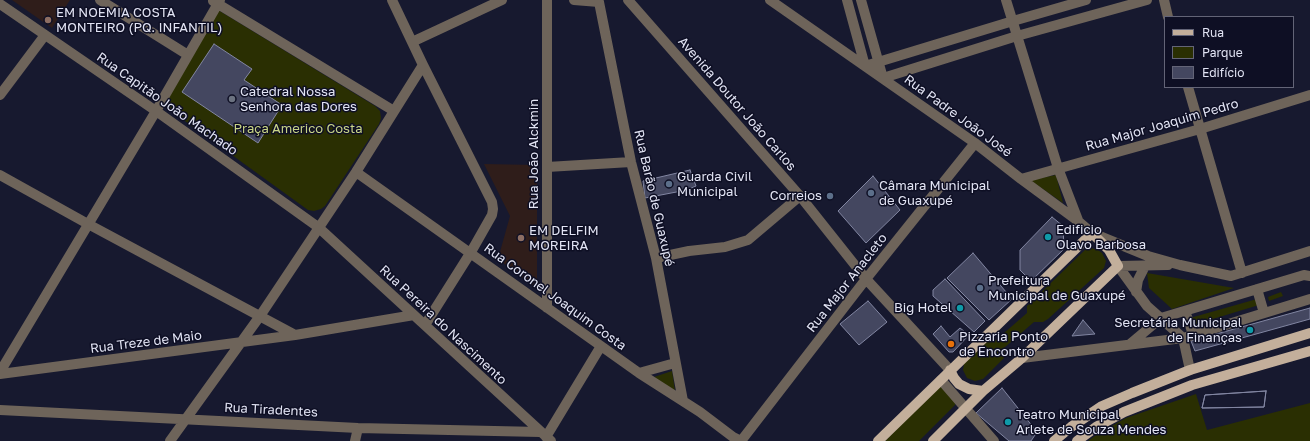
<!DOCTYPE html>
<html>
<head>
<meta charset="utf-8">
<style>
	body { margin:0 }
	#map { position:relative; width:1310px; height:441px; overflow:hidden; background:#17192f; font-family:"Golos Text",sans-serif }
	canvas { display:block }
	.legend { position:absolute; left:1164px; top:16px; width:130px; height:72px; box-sizing:border-box; background:#0e0f24; border:1px solid #636477; margin:0; padding:5px 7px; list-style:none; font-size:12px; color:#e2e4f4 }
	.legend li { display:flex; align-items:center; gap:8px; height:20px }
	.legend b { width:20px; border:1px solid #636477 }
</style>
</head>
<body>
<div id="map">
<canvas width="1310" height="441"></canvas>
<ul class="legend">
<li><b style="height:5px;background:#c3af9b"></b>Rua</li>
<li><b style="height:11px;background:#2a2f02"></b>Parque</li>
<li><b style="height:11px;background:#444760"></b>Edifício</li>
</ul>
</div>
<script>
const g = document.querySelector('canvas').getContext('2d');
g.lineJoin = 'round';
function fill(path, color) { g.fillStyle = color; g.fill(path, 'evenodd'); }
const poly = rows => new Path2D(rows.map(r => 'M' + r).join(''));
function stroke(path, color, width, dash) { g.strokeStyle = color; g.lineWidth = width; g.lineCap = dash ? 'butt' : 'round'; g.setLineDash(dash || []); g.stroke(path); }
function write(font, color, halo, rows, align = 'center') {
  g.font = font + ' "Golos Text",sans-serif'; g.lineWidth = 3; g.setLineDash([]); g.textBaseline = 'middle'; g.strokeStyle = halo; g.fillStyle = color; for (const [text, x, y, turn = 0] of rows) {
    g.save(); g.translate(x, y); g.rotate((+turn || 0) * Math.PI / 180); g.textAlign = isNaN(turn) ? turn : align; if (halo) g.strokeText(text, 0, 0); g.fillText(text, 0, 0); g.restore();
  }
}
const education = poly([
	[12,0,70,0,52,28],
	[484,164,537,165,537,289,498,259,510,216]
]);
const green = poly([
	[218,10,375,106,380,111,381,118,379,124,325,206,321,209,314,211,308,210,160,103],
	[1056,175,1063,203,1030,180],
	[1091,248,1098,250,1102,253,1106,261,1104,268,1048,319,1043,322,1034,322,1004,348,1005,357,983,379,975,381,967,378,963,370,964,364,989,340,996,340,1027,313,1027,306,1086,249],
	[1147,273,1234,288,1172,309,1149,288],
	[1281,292,1283,296,1269,301,1268,297],
	[1257,299,1259,305,1193,325,1190,318],
	[672,371,675,391,654,377],
	[940,387,945,387,956,401,955,405,919,441,885,441],
	[1196,394,1207,430,1310,403,1310,441,1088,441,1096,435,1126,418]
]);
const building = poly([
	[214,44,252,69,244,80,282,105,258,143,182,92,214,44],
	[690,170,696,186,687,190,645,198,643,181,690,170],
	[873,176,900,210,866,243,838,211,873,176],
	[1052,217,1063,226,1064,249,1031,281,1020,270,1020,250,1052,217],
	[973,253,1012,299,989,320,947,278,973,253],
	[945,279,985,321,974,332,933,296,933,290,945,279],
	[868,301,887,322,859,345,840,324,868,301],
	[1310,308,1310,319,1195,351,1191,341,1310,308],
	[1083,320,1095,334,1072,336,1083,320],
	[941,326,950,337,960,328,969,335,953,352,949,352,933,334,941,326],
	[1002,388,1037,432,1031,441,1009,441,976,413,1002,388],
	[1266,391,1264,407,1202,408,1205,395,1266,391],
	[1266,391,1264,407,1202,408,1205,395,1266,391]
]);
const minor = poly([
	[100,0,188,55],
	[392,0,423,65,492,202,493,209,492,215,471,252,425,325],
	[574,0,599,2],
	[628,0,800,196,866,279,950,370],
	[770,0,975,143,1021,179,1078,221,1092,233,1148,256,1180,265,1231,276,1310,251],
	[847,0,865,66,1013,21,1086,0],
	[861,0,883,78,1017,36,1147,0],
	[1006,0,1058,168,1078,220],
	[1164,0,1168,17],
	[213,1,394,111],
	[599,2,631,162,656,258,683,401],
	[0,4,156,111,318,227,551,441],
	[412,42,502,0],
	[1188,87,1242,273],
	[0,95,45,35],
	[547,167,631,162],
	[356,172,639,373,700,412,733,437,741,441],
	[0,175,88,224,295,335],
	[1021,179,1200,129,1310,95],
	[656,258,689,251,725,247,748,240,800,196],
	[1118,266,1147,306,1183,338,1190,370],
	[1118,266,1168,265],
	[1257,289,1264,313],
	[1136,292,1138,280,1145,266],
	[547,308,547,0],
	[1185,311,1193,334],
	[1130,344,1161,318,1304,275,1310,276],
	[1022,358,1183,338,1310,299],
	[0,372,156,111,220,0],
	[639,373,675,363],
	[0,374,295,335,414,315],
	[941,380,994,441],
	[0,410,358,428,540,432],
	[546,437,601,346],
	[170,441,260,316,356,172,423,65],
	[355,441,358,428],
	[741,441,866,279,975,143]
]);
const major = poly([
	[950,370,954,378,959,384,969,389,983,391],
	[878,441,1092,233,1109,250,1118,266,1022,358,983,391,933,441],
	[1054,441,1071,427,1102,406,1132,393,1190,370,1310,333],
	[1077,441,1096,427,1124,412,1192,385,1310,351]
]);
const markers = [
	[48,20,4,"#8d6e63"],
	[232,99,4,"#6b7280"],
	[669,184,4,"#5c6f8a"],
	[871,193,4,"#5c6f8a"],
	[830,196,4,"#5c6f8a"],
	[1048,237,4,"#0f9aa8"],
	[521,238,4,"#8d6e63"],
	[980,288,4,"#5c6f8a"],
	[960,308,4,"#0f9aa8"],
	[1250,330,4,"#0f9aa8"],
	[951,344,4,"#e8710a"],
	[1008,422,4,"#0f9aa8"]
];
const poiNames = [
	["EM NOEMIA COSTA",56,13],
	["MONTEIRO (PQ. INFANTIL)",56,28],
	["Catedral Nossa",240,92],
	["Senhora das Dores",240,107],
	["Guarda Civil",677,177],
	["Municipal",677,192],
	["Câmara Municipal",879,186],
	["de Guaxupé",879,201],
	["Correios",822,196,"right"],
	["Edificio",1056,230],
	["Olavo Barbosa",1056,245],
	["EM DELFIM",529,231],
	["MOREIRA",529,246],
	["Prefeitura",988,281],
	["Municipal de Guaxupé",988,296],
	["Big Hotel",952,308,"right"],
	["Secretária Municipal",1242,323,"right"],
	["de Finanças",1242,338,"right"],
	["Pizzaria Ponto",959,337],
	["de Encontro",959,352],
	["Teatro Municipal",1016,415],
	["Arlete de Souza Mendes",1016,430]
];
const streetNames = [
	["Rua Capitão João Machado",167,104,35],
	["Avenida Doutor João Carlos",737,104,49],
	["Rua Padre João José",958,116,36],
	["Rua Major Joaquim Pedro",1162,125,-16],
	["Rua João Alckmin",534,154,-90],
	["Rua Barão de Guaxupé",654,198,77],
	["Rua Major Anacleto",847,283,-52],
	["Rua Coronel Joaquim Costa",555,297,36],
	["Rua Pereira do Nascimento",443,325,43],
	["Rua Treze de Maio",146,342,-7],
	["Rua Tiradentes",271,410,3]
];
const parkNames = [
	["Praça Americo Costa",298,129]
];
fill(education, '#2f1d1a');
fill(green, '#2a2f02');
fill(building, '#444760');
stroke(building, '#8286a2', 1);
stroke(minor, '#6e645a', 10);
stroke(major, '#c3af9b', 10);
for (const [x, y, r, color] of markers) { const dot = new Path2D(); dot.arc(x, y, r, 0, 2 * Math.PI); g.fillStyle = color; g.fill(dot); stroke(dot, '#0e0f24', 1.5); }
write('13px', '#e2e4f4', '#0e0f24', poiNames, 'left');
write('13px', '#e2e4f4', '#0e0f24', streetNames);
write('13px', '#c9d587', '#0e0f24', parkNames);
</script>
</body>
</html>
